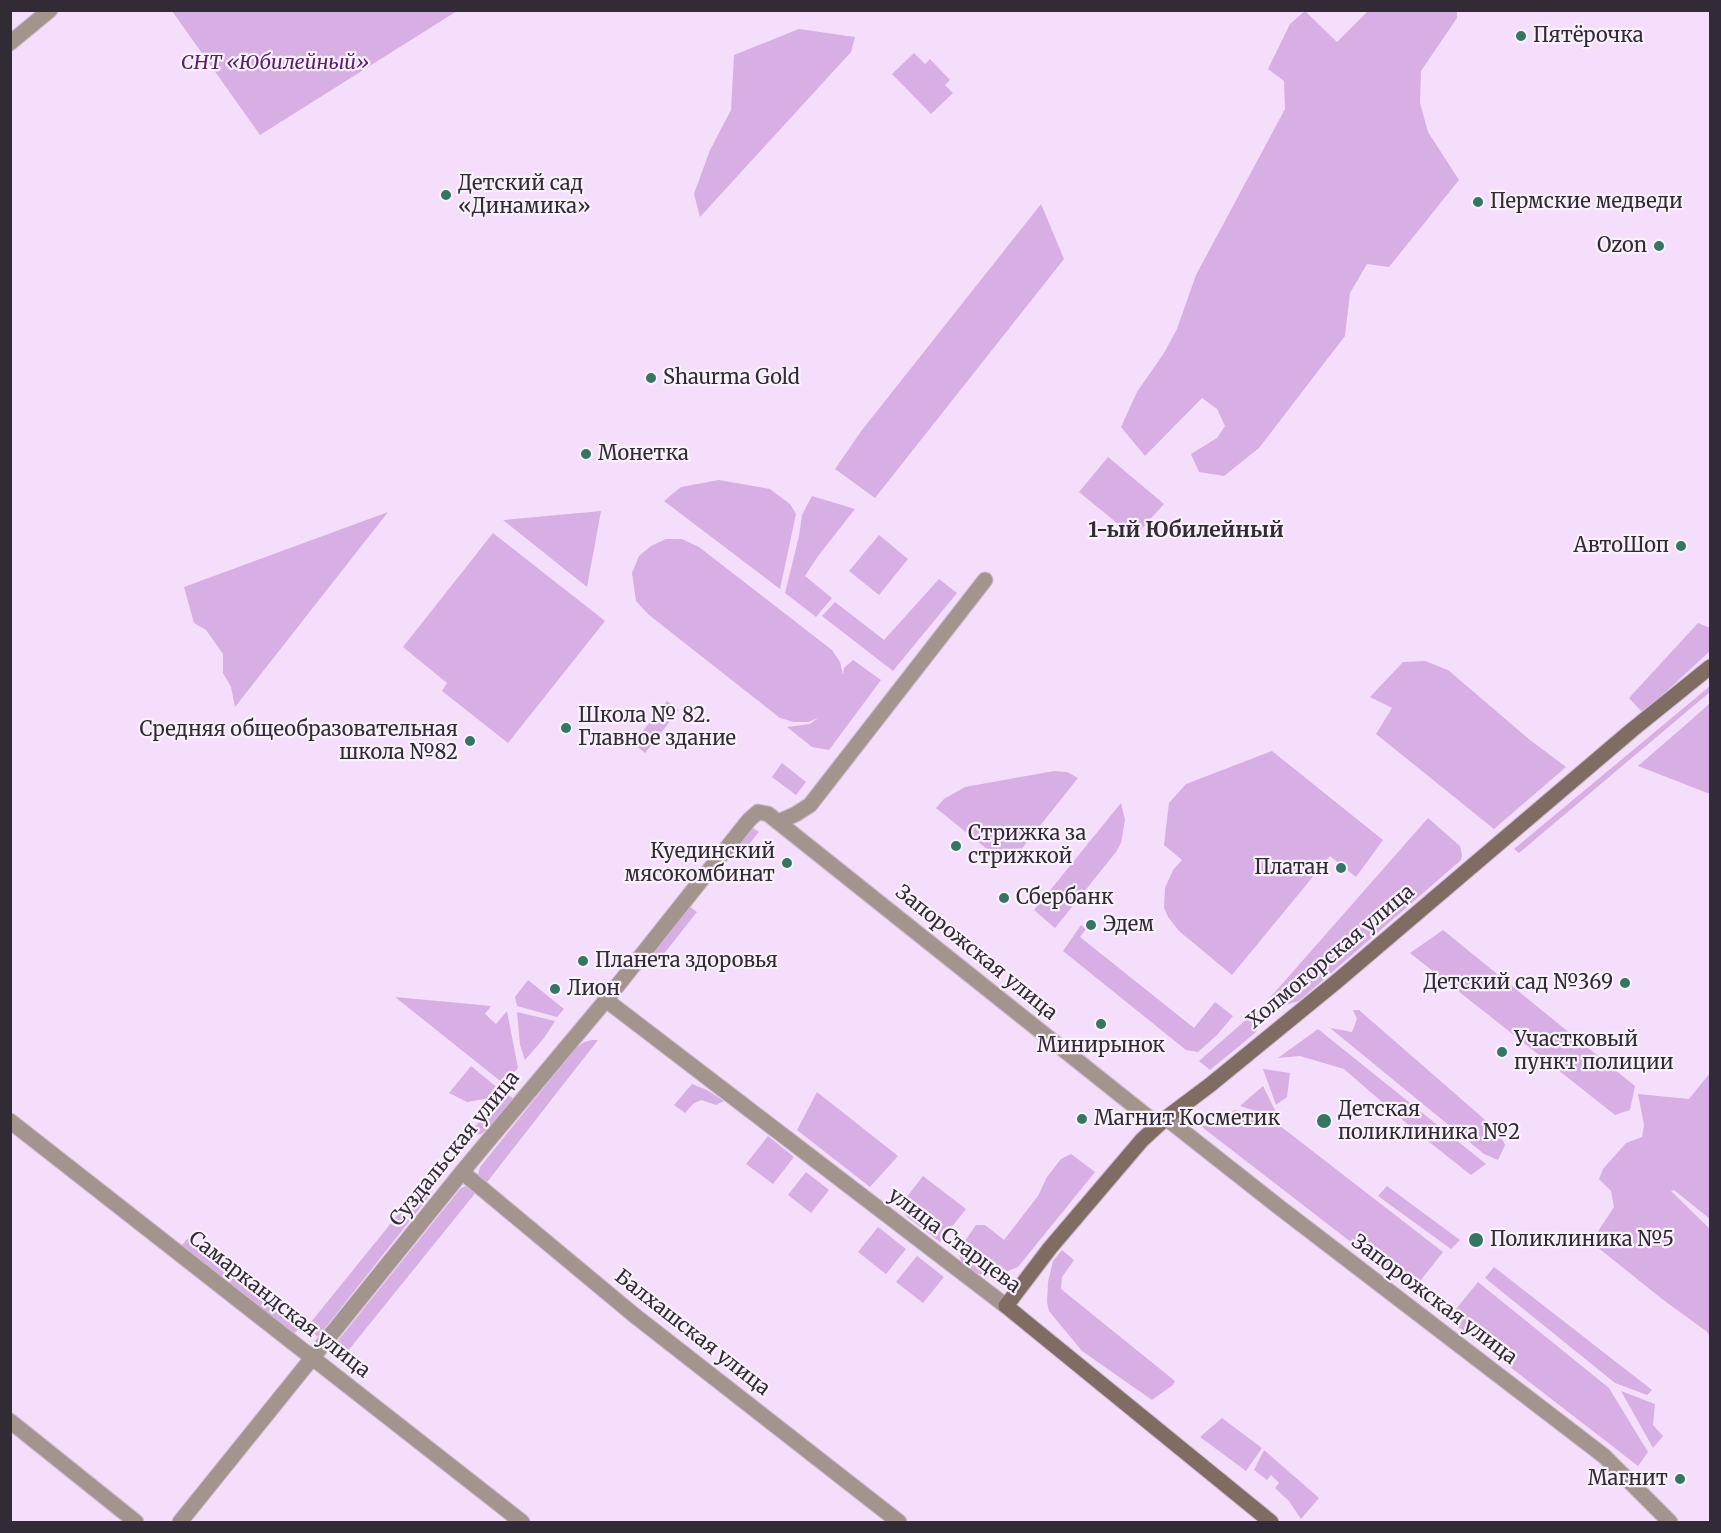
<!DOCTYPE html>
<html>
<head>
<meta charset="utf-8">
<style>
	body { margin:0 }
	#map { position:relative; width:1721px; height:1533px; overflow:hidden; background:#f4defb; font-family:Merriweather,serif }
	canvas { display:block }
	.frame { position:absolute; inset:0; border:12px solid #322a35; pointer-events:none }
</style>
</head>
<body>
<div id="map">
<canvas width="1721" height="1533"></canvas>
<div class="frame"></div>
</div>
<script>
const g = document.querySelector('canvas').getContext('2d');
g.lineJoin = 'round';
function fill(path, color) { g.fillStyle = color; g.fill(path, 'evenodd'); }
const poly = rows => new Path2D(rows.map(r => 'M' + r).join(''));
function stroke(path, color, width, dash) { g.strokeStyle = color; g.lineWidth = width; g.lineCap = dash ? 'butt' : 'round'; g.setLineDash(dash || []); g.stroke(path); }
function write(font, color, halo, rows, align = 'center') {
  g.font = font + ' Merriweather,serif'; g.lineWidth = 4.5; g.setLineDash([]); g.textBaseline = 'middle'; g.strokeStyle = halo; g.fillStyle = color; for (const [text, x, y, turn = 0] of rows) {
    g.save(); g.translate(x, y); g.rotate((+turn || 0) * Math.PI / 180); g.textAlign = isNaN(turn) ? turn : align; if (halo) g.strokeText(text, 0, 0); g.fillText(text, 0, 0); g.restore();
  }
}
const green = poly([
	[172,11,457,11,260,135],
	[1305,11,1337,42,1368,11,1457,11,1457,18,1421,71,1420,103,1428,132,1459,180,1389,267,1367,264,1350,293,1345,336,1259,448,1224,476,1199,472,1191,454,1217,438,1225,426,1217,409,1202,398,1145,456,1121,427,1137,392,1164,353,1177,329,1196,275,1285,109,1284,81,1268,69,1290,24],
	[799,29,855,37,851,52,700,217,694,194,710,150,731,110,734,55],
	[914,53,925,64,930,59,950,80,945,85,953,93,931,114,892,74],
	[1041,204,1064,259,875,498,835,469,862,430],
	[1108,457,1164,504,1134,537,1079,492],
	[719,480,770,489,790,504,796,514,780,589,664,501,681,487],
	[812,496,855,509,818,556,805,576,832,598,816,617,785,593,799,536,802,515],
	[601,511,587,587,503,520],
	[388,512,235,707,231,687,223,673,223,654,206,630,194,623,184,587],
	[493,533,605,621,508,743,442,691,447,683,403,647],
	[879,535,908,559,879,595,849,571],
	[666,539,682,539,699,547,832,650,840,662,843,675,844,668,853,660,881,680,829,750,812,747,787,727,810,724,818,718,808,722,794,722,780,718,649,615,636,601,632,573,639,556,651,546],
	[939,579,957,593,893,671,822,616,835,602,884,640],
	[1698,623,1710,628,1710,651,1643,713,1629,698],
	[1425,661,1448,670,1530,740,1566,767,1494,829,1376,734,1392,708,1370,697,1403,662],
	[1710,686,1710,692,1519,853,1514,849],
	[667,701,679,710,645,753,633,743],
	[1710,703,1710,794,1638,766,1690,721],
	[1272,751,1383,840,1356,877,1330,856,1232,975,1179,931,1168,917,1164,908,1165,888,1173,870,1182,860,1164,845,1169,803,1186,784],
	[782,763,806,782,796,795,772,777],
	[1054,771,1067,772,1078,778,1008,866,936,808,944,799,965,787],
	[1121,803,1125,820,1121,843,1116,852,1055,928,1034,910],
	[1428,818,1460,846,1462,855,1461,860,1299,1001,1282,1006,1268,1000],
	[750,826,759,832,741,854,733,847],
	[689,906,697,912,655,965,651,960,652,953],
	[1081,925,1086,929,1080,937,1194,1028,1215,1002,1233,1016,1217,1035,1198,1052,1186,1050,1063,951],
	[1443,930,1635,1086,1630,1110,1615,1115,1410,953],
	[528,980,564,1009,557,1017,517,1006,515,997],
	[395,997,491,1006,485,1014,496,1024,507,1011,518,1068,504,1084],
	[1257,1010,1261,1015,1262,1022,1255,1033,1210,1070,1199,1061],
	[1353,1010,1359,1010,1499,1132,1505,1145,1498,1160,1484,1154,1330,1028,1352,1032,1357,1019],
	[517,1012,555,1021,544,1038,525,1060,520,1045],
	[1318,1029,1486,1164,1471,1175,1419,1134,1344,1069,1300,1056,1278,1058],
	[592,1040,598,1040,484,1186,478,1175,480,1167,575,1049,584,1042],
	[471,1066,499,1089,491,1098,467,1102,449,1093],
	[1263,1069,1290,1073,1287,1097,1276,1105],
	[1710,1073,1710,1219,1674,1190,1671,1191,1710,1229,1710,1336,1706,1331,1662,1299,1591,1242,1614,1207,1611,1191,1599,1179,1603,1169,1626,1143,1642,1137,1644,1125,1638,1094,1689,1099],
	[692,1084,707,1090,724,1101,716,1105,701,1100,693,1104,685,1113,674,1105],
	[1263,1086,1276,1112,1272,1116,1240,1106],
	[504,1092,514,1099,491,1127,481,1134,467,1136],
	[817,1092,898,1156,870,1187,797,1130],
	[1235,1110,1275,1122,1443,1252,1413,1290,1202,1127],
	[768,1136,794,1157,773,1184,746,1164],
	[1071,1154,1095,1172,1018,1267,993,1277,985,1276,970,1271,962,1263,959,1255,962,1245,976,1225,985,1225,1004,1240,1038,1196,1047,1177,1061,1159],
	[806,1172,829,1190,811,1213,788,1195],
	[430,1175,433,1187,427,1199,318,1337,307,1327],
	[923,1176,966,1209,940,1242,906,1216,902,1209,903,1202],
	[465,1186,471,1186,477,1191,343,1357,332,1348,460,1189],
	[1387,1186,1460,1240,1451,1249,1378,1196],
	[878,1227,906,1249,886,1274,858,1252],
	[189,1237,300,1327,294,1334,181,1246],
	[1062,1250,1074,1260,1062,1277,1061,1289,1175,1381,1173,1385,1152,1400,1082,1351,1049,1311,1047,1302,1048,1282,1053,1261],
	[917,1256,944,1277,923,1303,896,1282],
	[1494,1267,1652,1390,1647,1395,1615,1383,1485,1278],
	[1478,1282,1609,1388,1648,1452,1638,1466,1448,1319],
	[1621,1391,1655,1404,1653,1425,1663,1436,1653,1448],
	[1222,1418,1262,1448,1246,1471,1200,1437],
	[1264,1450,1319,1498,1301,1519,1289,1501,1275,1488,1279,1483,1271,1475,1267,1480,1254,1470]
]);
const minor = poly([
	[10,43,50,10],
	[778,822,796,814,810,805,985,580],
	[1166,1118,1279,1207,1604,1456,1670,1522],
	[10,1121,522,1522],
	[462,1172,634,1315,899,1522],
	[10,1421,136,1522],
	[180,1522,462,1172,606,1000]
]);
const tertiary = poly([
	[1006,1306,606,1000,749,820,758,812,768,814,1158,1125]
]);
const secondary = poly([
	[1271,1522,1006,1306,1050,1248,1142,1140,1166,1118,1210,1085,1336,982,1632,730,1710,667]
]);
const markers = [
	[1521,36,6,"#357563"],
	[446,195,6,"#357563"],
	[1478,202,6,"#357563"],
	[1659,246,6,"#357563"],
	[651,378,6,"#357563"],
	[586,454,6,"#357563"],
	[1681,546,6,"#357563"],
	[566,728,6,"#357563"],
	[470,741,6,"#357563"],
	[956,846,6,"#357563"],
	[787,863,6,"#357563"],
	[1341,868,6,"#357563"],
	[1004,898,6,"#357563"],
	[1091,925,6,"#357563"],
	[583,961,6,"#357563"],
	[1625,983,6,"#357563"],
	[555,989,6,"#357563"],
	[1101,1024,6,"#357563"],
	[1502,1052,6,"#357563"],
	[1082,1119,6,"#357563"],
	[1324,1121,8,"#357563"],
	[1476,1240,8,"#357563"],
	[1680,1479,6,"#357563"]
];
const poiNames = [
	["Пятёрочка",1533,36],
	["Детский сад",458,184],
	["«Динамика»",458,207],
	["Пермские медведи",1490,202],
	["Ozon",1647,246,"right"],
	["Shaurma Gold",663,378],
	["Монетка",598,454],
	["АвтоШоп",1669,546,"right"],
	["Школа № 82.",578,716],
	["Главное здание",578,739],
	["Средняя общеобразовательная",458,730,"right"],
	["школа №82",458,753,"right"],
	["Стрижка за",968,834],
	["стрижкой",968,857],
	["Куединский",775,852,"right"],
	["мясокомбинат",775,875,"right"],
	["Платан",1329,868,"right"],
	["Сбербанк",1016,898],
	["Эдем",1103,925],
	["Планета здоровья",595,961],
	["Детский сад №369",1613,983,"right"],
	["Лион",567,989],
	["Участковый",1514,1040],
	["пункт полиции",1514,1063],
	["Минирынок",1101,1046,"center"],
	["Детская",1338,1110],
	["поликлиника №2",1338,1133],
	["Магнит Косметик",1094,1119],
	["Поликлиника №5",1490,1240],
	["Магнит",1668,1479,"right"]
];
const parkNames = [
	["СНТ «Юбилейный»",275,63]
];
const streetNames = [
	["Запорожская улица",976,953,39],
	["Холмогорская улица",1331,957,-40],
	["Суздальская улица",455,1149,-51],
	["улица Старцева",954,1241,37],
	["Запорожская улица",1434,1300,37],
	["Самаркандская улица",279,1305,38],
	["Балхашская улица",692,1333,38]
];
const neighbourhoodNames = [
	["1-ый Юбилейный",1186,531]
];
fill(green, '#d7afe4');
stroke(minor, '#cdbad3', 17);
stroke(tertiary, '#cdbad3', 17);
stroke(secondary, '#cdbad3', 17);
stroke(minor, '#a3948d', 15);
stroke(tertiary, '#a3948d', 15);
stroke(secondary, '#816c63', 15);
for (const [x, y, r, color] of markers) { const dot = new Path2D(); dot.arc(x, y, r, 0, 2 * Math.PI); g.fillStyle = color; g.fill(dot); stroke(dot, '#f9f1fc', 2); }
write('20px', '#322a35', '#f9f1fc', poiNames, 'left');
write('italic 20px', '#5f1b71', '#f9f1fc', parkNames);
write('20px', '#322a35', '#f9f1fc', streetNames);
write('bold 21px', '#322a35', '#f9f1fc', neighbourhoodNames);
</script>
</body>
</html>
